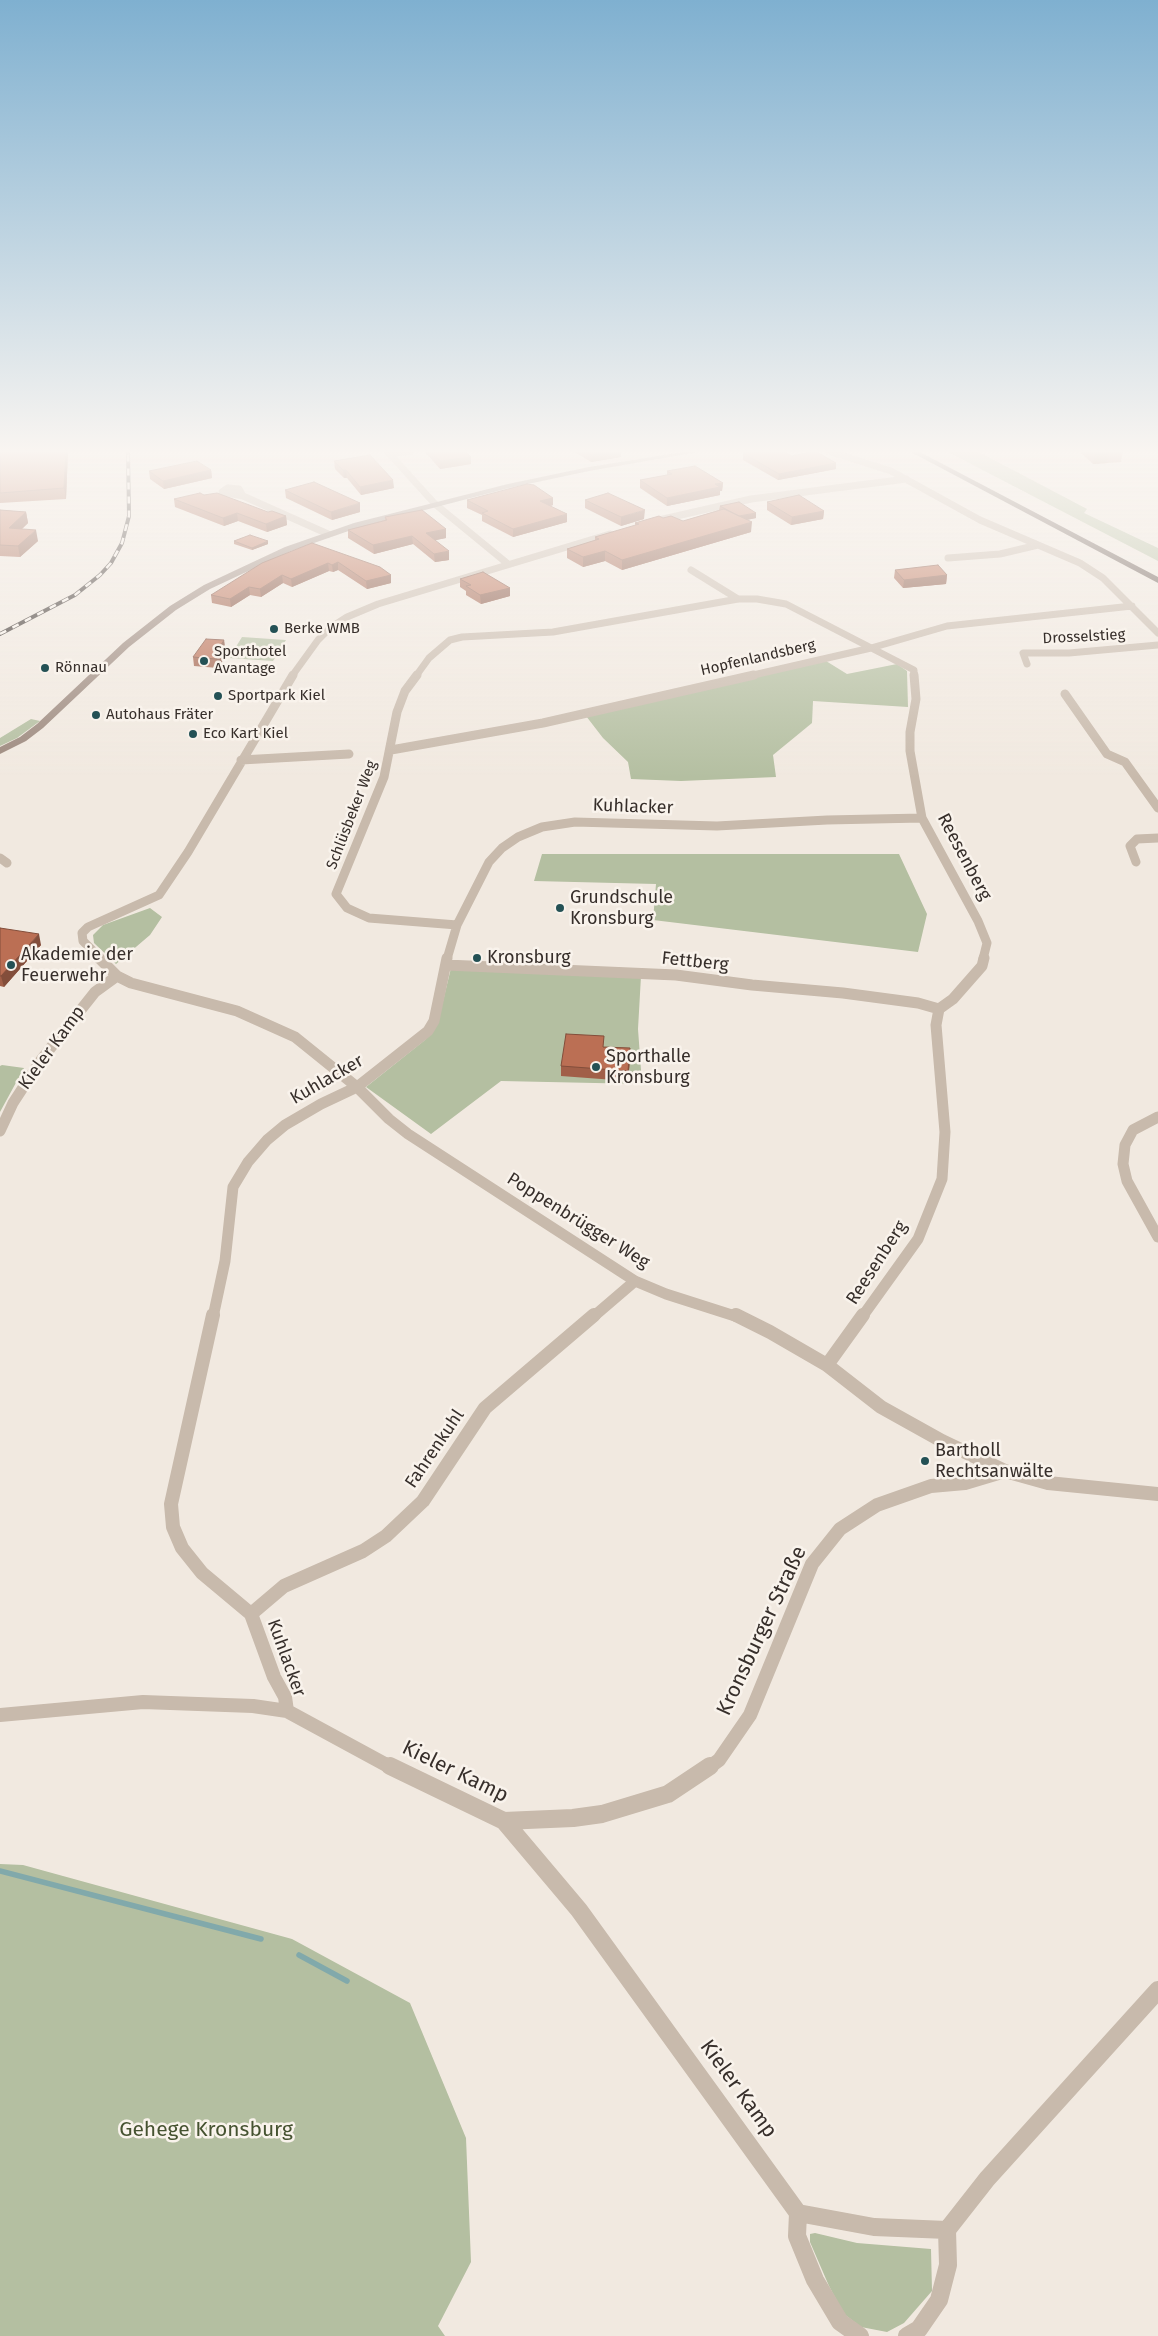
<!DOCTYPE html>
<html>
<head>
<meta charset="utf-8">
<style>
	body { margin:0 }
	canvas { display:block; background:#f1e9e0 }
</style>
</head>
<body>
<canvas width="1158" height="2336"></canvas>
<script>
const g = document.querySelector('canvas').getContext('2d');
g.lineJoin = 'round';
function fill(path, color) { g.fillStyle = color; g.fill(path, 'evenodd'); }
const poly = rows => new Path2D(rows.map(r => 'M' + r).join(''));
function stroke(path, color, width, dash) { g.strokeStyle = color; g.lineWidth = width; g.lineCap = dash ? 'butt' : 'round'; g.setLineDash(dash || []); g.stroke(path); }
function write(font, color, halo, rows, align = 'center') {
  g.font = font + ' "Fira Sans",sans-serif'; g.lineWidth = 5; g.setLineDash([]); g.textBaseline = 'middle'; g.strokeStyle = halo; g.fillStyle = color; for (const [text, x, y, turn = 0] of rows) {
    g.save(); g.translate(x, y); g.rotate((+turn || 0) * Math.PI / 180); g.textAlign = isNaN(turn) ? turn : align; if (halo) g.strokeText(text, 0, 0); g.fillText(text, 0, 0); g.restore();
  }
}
const green = poly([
	[946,451,977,451,1087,509,1084,513,1158,548,1158,561],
	[242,637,286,640,273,661,229,658],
	[826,661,847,674,897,664,907,671,908,707,813,701,812,723,773,755,776,777,681,781,631,779,628,762,603,738,586,716],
	[31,719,40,721,17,738,0,746,0,738],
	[542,854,899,854,927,914,918,952,653,920,656,884,534,881],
	[150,908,162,917,150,935,116,964,94,943,93,935,103,925],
	[451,968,641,976,638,1029,642,1084,501,1081,431,1134,366,1087,425,1040,438,1022],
	[2,1065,24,1068,0,1112,0,1066],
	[0,1864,23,1865,292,1939,410,2003,466,2138,471,2262,438,2326,445,2336,0,2336],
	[815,2233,857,2243,931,2249,932,2291,904,2323,887,2332,861,2327,844,2314,829,2286,810,2242,810,2234]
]);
const stream = poly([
	[0,1871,261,1939],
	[299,1955,347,1981]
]);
const minorFar4 = poly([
	[387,451,435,504,508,564],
	[828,451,891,471,980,520,1080,563,1103,578,1158,633],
	[389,454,411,451],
	[228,488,239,489,243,496,222,492,228,488],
	[243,496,328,534],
	[659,520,751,499,906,479],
	[948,558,1000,554,1038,545],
	[691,570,738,599],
	[1027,664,1023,653,1069,653,1158,645],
	[292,676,318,640,330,628,347,617,378,604,610,534],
	[416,676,429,658,450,640,462,637,553,632,738,599,757,599,786,604,914,670,914,676],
	[749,676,871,648,947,626,1132,606]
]);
const minorFar3 = poly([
	[417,675,405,691,397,712,384,777,336,894,347,908,369,918,457,925],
	[914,675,916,699,910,732,910,751,922,818,978,921,987,943,983,959],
	[1065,694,1107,754,1125,762,1158,808],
	[391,750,543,723,754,675],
	[241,760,349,754],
	[0,858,7,863],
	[1136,862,1130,846,1137,839,1158,838],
	[101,959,83,941,82,933,88,927,159,895,188,852,293,675],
	[447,959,457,925,489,862,502,848,518,837,542,827,575,822,717,826,827,820,922,818]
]);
const minorFar2 = poly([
	[99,958,117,976,131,983,237,1011,295,1037,357,1087,389,1119,408,1134,635,1281,666,1294,738,1317],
	[446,965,676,975,752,985,843,993,918,1003,939,1009],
	[1158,1117,1133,1130,1125,1145,1123,1164,1127,1181,1158,1237],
	[0,1131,13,1103,41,1060,95,992,117,976],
	[213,1317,225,1261,233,1187,248,1162,267,1140,285,1125,321,1104,357,1087,428,1031,434,1021,447,958],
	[593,1317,635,1281],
	[862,1317,918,1239,942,1179,945,1132,936,1025,939,1009,953,999,982,966,984,958]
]);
const minorFar1 = poly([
	[213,1315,171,1504,173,1527,182,1548,202,1573,251,1614,274,1677,285,1697,287,1711],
	[736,1315,770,1332,827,1365,881,1407,942,1441,1005,1471,1048,1483,1158,1494],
	[827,1365,863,1315],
	[251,1614,284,1586,363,1551,386,1536,423,1501,485,1408,594,1315],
	[0,1715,143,1702,253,1706,287,1711,392,1768],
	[708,1768,719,1760,750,1715,812,1564,840,1529,877,1505,931,1486,965,1483,1005,1471]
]);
const minor = poly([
	[390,1766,504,1821,579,1910,798,2213,874,2227,947,2230],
	[504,1821,573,1818,602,1814,668,1794,710,1766],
	[798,2213,797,2236,815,2280,840,2322,860,2336],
	[907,2336,919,2329,939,2300,948,2265,947,2230,987,2179,1158,1990]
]);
const secondary = poly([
	[689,451,704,451,589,471,509,488,360,527,291,551,210,589,176,610,129,647,43,728,26,741,0,754,0,747,20,737,37,724,123,643,170,606,204,585,285,547,354,523,508,484,589,467,689,451]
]);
const trunk = poly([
	[909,451,918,451,1158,577,1158,583,909,451]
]);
const rail = poly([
	[0,634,75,595,100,575,111,563,122,543,129,516,128,451]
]);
const wall = poly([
	[0,451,68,451,66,499,0,503],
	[424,451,465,451,471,464,440,469],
	[573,451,621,451,621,457,591,462],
	[1079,451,1123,451,1121,462,1093,464],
	[743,453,792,456,836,463,836,469,778,480,743,460],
	[334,461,394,488,361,495,347,478,344,478,335,469],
	[211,470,212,478,164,489,150,479,149,471],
	[667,471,723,483,722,491,720,491,720,495,667,506,640,488,640,480,667,475],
	[285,490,360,512,332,520,286,498],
	[204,495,268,512,286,516,287,525,267,532,238,521,224,526,175,507,174,499],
	[553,498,553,505,551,506,567,522,513,537,482,521,482,515,467,508,467,500],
	[585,500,644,519,621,526,585,508],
	[767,502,824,511,823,519,791,525,767,510],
	[720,506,756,513,756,518,747,520,751,532,622,570,605,561,583,567,567,558,567,549,595,541,595,537,635,526,635,523,663,518,683,521,719,510],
	[0,510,26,512,28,523,22,529,38,541,20,557,0,556],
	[385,517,446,529,446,538,435,540,449,560,435,562,413,544,374,554,348,538,348,530,385,520],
	[234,541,268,544,252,550,234,544],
	[312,543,391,575,391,583,367,589,338,570,333,572,329,571,292,587,283,583,261,597,250,595,231,607,212,603,211,595],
	[895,570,947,575,946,584,903,588,894,578],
	[460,579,510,588,510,596,481,604,466,595,466,591,460,587],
	[224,640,225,649,224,651,225,657,218,668,194,666,193,657],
	[0,928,41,945,4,987,0,986],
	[604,1047,630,1059,628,1081,561,1076,561,1066]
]);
const shadedWall = poly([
	[66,451,68,451,66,499,64,488],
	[611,451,621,451,621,457,591,462,591,455],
	[1108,452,1107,463,1093,464,1095,453],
	[471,457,471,464,440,469,440,461],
	[836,463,836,469,778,480,779,474],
	[211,470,212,478,164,489,163,481],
	[343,470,346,470,347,478,344,478],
	[393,480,394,488,361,495,360,487],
	[723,483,722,491,720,491,720,495,667,506,667,498],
	[553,498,553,505,540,508,540,501],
	[360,503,360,512,332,520,331,512],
	[645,510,644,519,621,526,621,517],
	[824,511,823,519,791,525,792,517],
	[26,512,28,523,11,539,9,528],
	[237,513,238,521,224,526,223,518],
	[756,513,756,518,736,522,736,517],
	[567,514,567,522,513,537,513,529],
	[286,516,287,525,267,532,266,524],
	[752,522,751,532,622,570,622,560],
	[446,529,446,538,427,542,426,533],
	[36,530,38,541,20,557,18,546],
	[412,536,413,544,374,554,373,545],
	[268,541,268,544,252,550,252,548],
	[449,551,449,560,435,562,434,554],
	[605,551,605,561,583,567,583,557],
	[338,562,338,570,333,572,332,565],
	[328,563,329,571,292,587,291,579],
	[282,575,283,583,261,597,260,589],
	[391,575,391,583,367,589,366,581],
	[947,575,946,584,903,588,904,580],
	[249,587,250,595,231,607,230,599],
	[510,588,510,596,481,604,480,595],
	[224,640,225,649,224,651,225,657,218,668,216,659,219,648],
	[39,934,41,945,4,987,1,976],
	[630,1048,630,1059,628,1081,628,1071]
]);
const building = poly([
	[0,451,66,451,64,488,0,493,0,451],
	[430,451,465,451,471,457,440,461,430,451],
	[585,451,611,451,591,455,585,451],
	[756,451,783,451,792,456,815,451,836,463,779,474,743,453,756,451],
	[1092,451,1123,451,1095,453,1092,451],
	[370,455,393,480,360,487,346,470,343,470,334,461,370,455],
	[197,461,211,470,163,481,149,471,197,461],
	[695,466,723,483,715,484,720,487,667,498,640,480,672,474,667,471,695,466],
	[314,482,360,503,331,512,285,490,314,482],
	[527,484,534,485,553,498,540,501,567,514,513,529,482,513,488,511,467,500,527,484],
	[200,493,204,495,217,493,268,512,272,511,286,516,266,524,237,513,223,518,174,499,200,493],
	[608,493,645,510,621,517,585,500,608,493],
	[799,495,824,511,792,517,767,502,799,495],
	[739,502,756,513,739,516,720,506,739,502],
	[724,509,752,522,622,560,605,551,583,557,567,549,599,539,595,537,639,524,635,523,659,516,663,518,671,516,683,521,724,509],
	[0,510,26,512,9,528,36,530,18,546,0,545,0,510],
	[422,510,446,529,426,533,449,551,434,554,412,536,373,545,348,530,387,520,385,517,422,510],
	[250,535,268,541,252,548,234,541,250,535],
	[312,543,380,567,391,575,366,581,338,562,332,565,328,563,291,579,282,575,260,589,249,587,230,599,211,595,262,563,312,543],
	[938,565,947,575,904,580,895,570,938,565],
	[483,572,510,588,480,595,466,586,471,585,460,579,483,572],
	[206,639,224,640,219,648,224,648,216,659,193,657,206,639],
	[0,928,39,934,1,976,0,976,0,928],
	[566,1034,604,1036,603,1047,630,1048,628,1071,561,1066,566,1034]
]);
const markers = [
	[274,629,5,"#245155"],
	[204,661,5,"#245155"],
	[45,668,5,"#245155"],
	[218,696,5,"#245155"],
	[96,715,5,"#245155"],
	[193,734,5,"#245155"],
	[560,908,5,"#245155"],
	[477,958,5,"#245155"],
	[11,965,5,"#245155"],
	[596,1067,5,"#245155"],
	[925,1461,5,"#245155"]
];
const farPoinames = [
	["Berke WMB",284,629],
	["Sporthotel",214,652],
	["Avantage",214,669],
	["Rönnau",55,668],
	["Sportpark Kiel",228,696],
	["Autohaus Fräter",106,715],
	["Eco Kart Kiel",203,734]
];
const farStreetnames = [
	["Drosselstieg",1084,637,-3],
	["Hopfenlandsberg",758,658,-13],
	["Schlüsbeker Weg",352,815,-69]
];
const streetNames = [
	["Kuhlacker",633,807,2],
	["Reesenberg",964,857,62],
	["Fettberg",695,962,6],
	["Kieler Kamp",52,1048,-54],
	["Kuhlacker",327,1080,-30],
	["Poppenbrügger Weg",578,1221,32],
	["Reesenberg",877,1263,-57],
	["Fahrenkuhl",435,1449,-56],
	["Kuhlacker",286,1658,70]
];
const poiNames = [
	["Grundschule",570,898],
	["Kronsburg",570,919],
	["Akademie der",21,955],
	["Feuerwehr",21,976],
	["Kronsburg",487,958],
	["Sporthalle",606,1057],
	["Kronsburg",606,1078],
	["Bartholl",935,1451],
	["Rechtsanwälte",935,1472]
];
const nearStreetnames = [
	["Kronsburger Straße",762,1631,-65],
	["Kieler Kamp",455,1772,26],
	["Kieler Kamp",738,2089,54]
];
const nearParknames = [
	["Gehege Kronsburg",206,2130]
];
fill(green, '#b4bfa1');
stroke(stream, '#81a9ab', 5.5);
stroke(minorFar4, '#c8baac', 7);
stroke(minorFar3, '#c8baac', 9);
stroke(minorFar2, '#c8baac', 11);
stroke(minorFar1, '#c8baac', 14);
stroke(minor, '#c8baac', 18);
fill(secondary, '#9c897e');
fill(trunk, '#675850');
stroke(rail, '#372f2b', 4);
stroke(rail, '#f9f3ec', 2.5, [7]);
fill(wall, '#a15f48');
fill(shadedWall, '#834e3b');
fill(building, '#bb6f54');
stroke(building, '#834e3b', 1);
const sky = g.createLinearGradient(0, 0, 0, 778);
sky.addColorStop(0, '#7fb0d0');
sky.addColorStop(0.58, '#f9f5f1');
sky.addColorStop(1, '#f9f5f100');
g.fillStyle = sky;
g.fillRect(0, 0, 1158, 778);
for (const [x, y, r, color] of markers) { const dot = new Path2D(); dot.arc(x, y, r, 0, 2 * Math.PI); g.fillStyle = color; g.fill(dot); stroke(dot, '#f9f3ec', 2); }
write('15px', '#372f2b', '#f9f3ec', farPoinames, 'left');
write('15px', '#372f2b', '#f9f3ec', farStreetnames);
write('18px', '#372f2b', '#f9f3ec', streetNames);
write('18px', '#372f2b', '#f9f3ec', poiNames, 'left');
write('21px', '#372f2b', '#f9f3ec', nearStreetnames);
write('21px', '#465331', '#f9f3ec', nearParknames);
</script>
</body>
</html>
